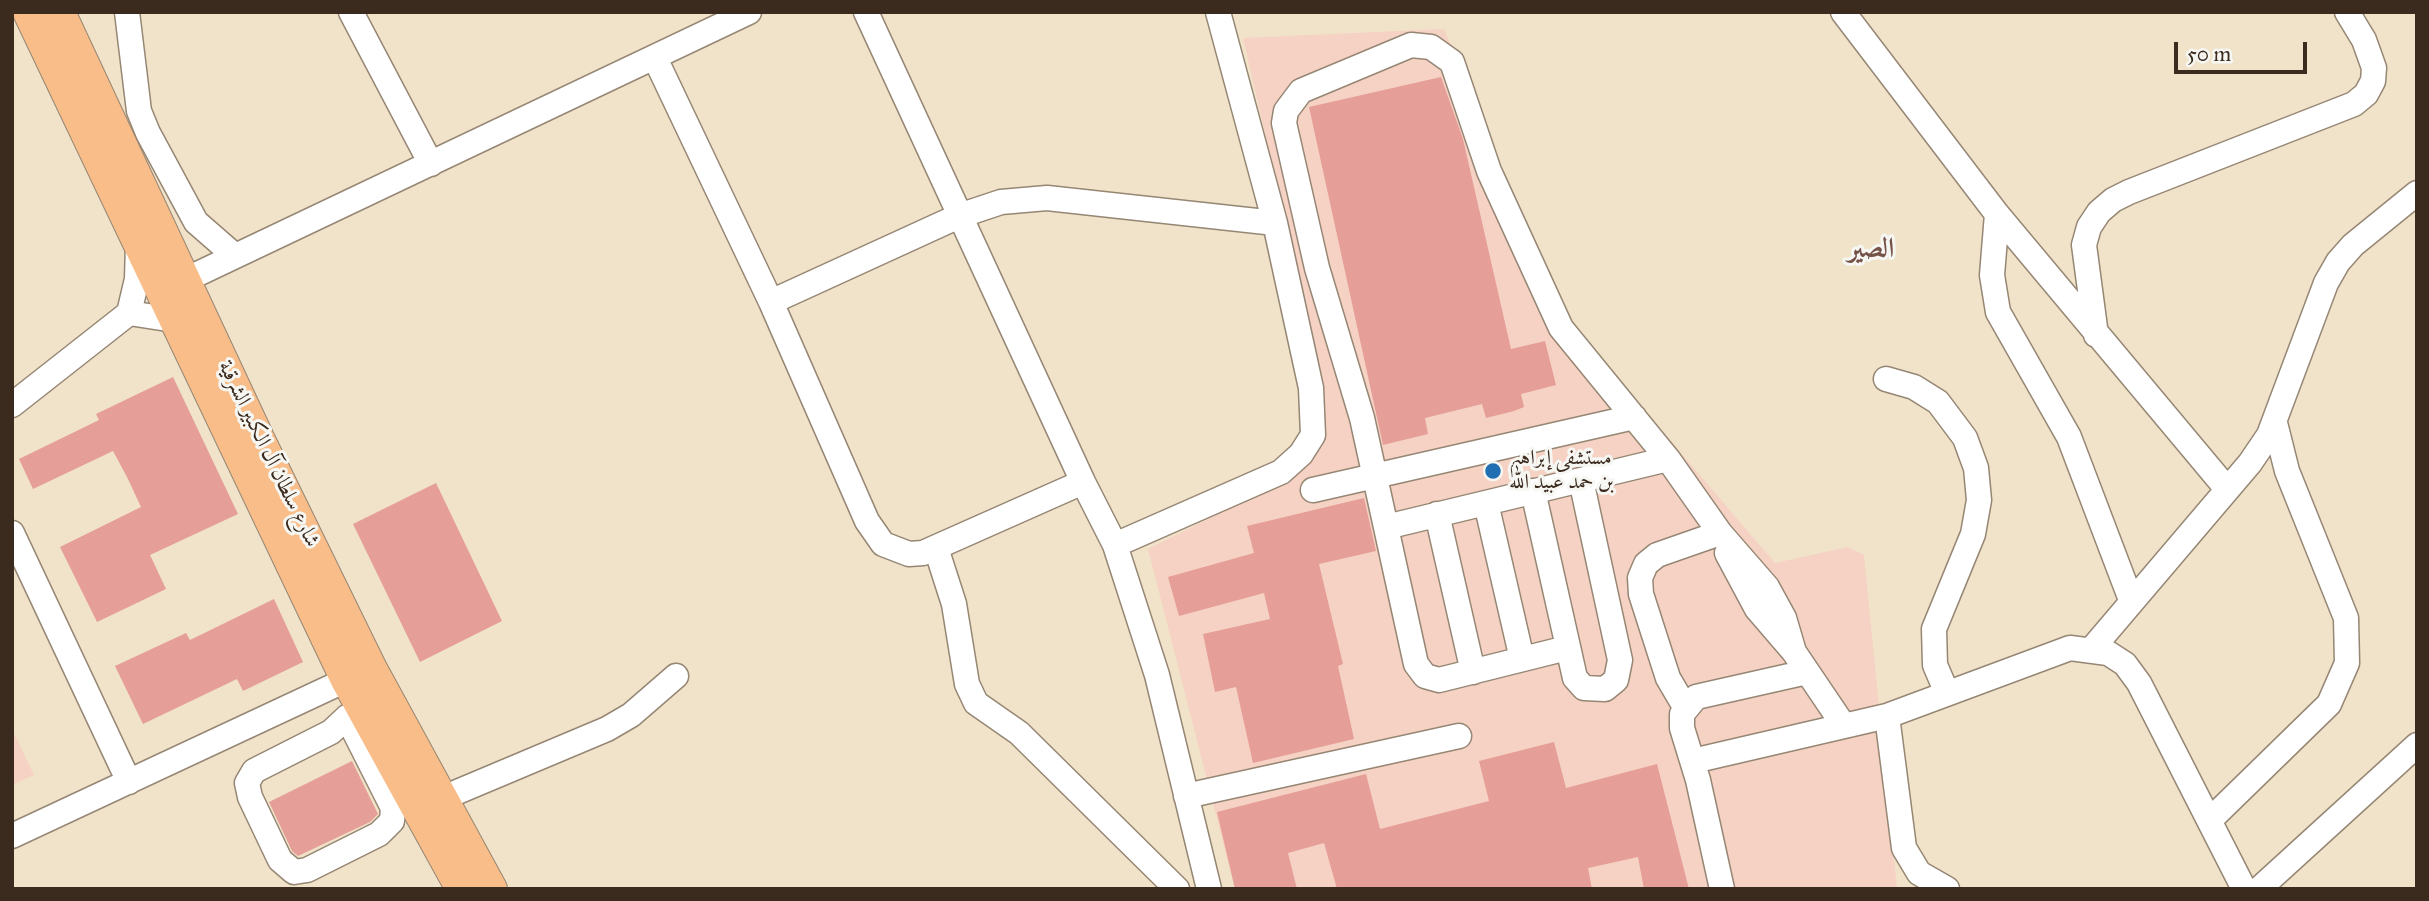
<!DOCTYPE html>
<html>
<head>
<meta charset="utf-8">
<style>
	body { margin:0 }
	#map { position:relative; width:2429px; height:901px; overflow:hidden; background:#f0e3c9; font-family:"IM FELL Great Primer",serif }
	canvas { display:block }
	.frame { position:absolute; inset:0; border:14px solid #3b2a1e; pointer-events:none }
	.scale { position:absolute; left:2174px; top:42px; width:133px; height:32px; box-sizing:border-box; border:4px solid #3b2a1e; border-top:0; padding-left:9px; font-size:21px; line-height:24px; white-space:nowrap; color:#3b2a1e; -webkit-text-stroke:5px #f6f6f2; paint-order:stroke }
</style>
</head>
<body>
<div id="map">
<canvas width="2429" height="901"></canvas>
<div class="frame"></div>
<div class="scale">50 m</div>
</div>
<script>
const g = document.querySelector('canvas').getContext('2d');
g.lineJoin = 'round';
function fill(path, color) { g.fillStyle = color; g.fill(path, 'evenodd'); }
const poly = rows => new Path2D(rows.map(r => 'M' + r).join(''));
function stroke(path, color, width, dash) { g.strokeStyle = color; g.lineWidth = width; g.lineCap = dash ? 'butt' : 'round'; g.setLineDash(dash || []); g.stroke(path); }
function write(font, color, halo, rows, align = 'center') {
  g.font = font + ' "IM FELL Great Primer",Amiri,serif'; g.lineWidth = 6; g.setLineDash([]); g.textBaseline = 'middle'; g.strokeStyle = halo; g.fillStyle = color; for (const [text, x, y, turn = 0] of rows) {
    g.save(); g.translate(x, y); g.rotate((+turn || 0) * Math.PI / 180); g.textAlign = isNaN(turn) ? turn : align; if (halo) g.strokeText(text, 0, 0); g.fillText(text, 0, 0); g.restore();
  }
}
const built = poly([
	[1444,29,1563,315,1775,563,1848,547,1864,555,1897,889,1235,889,1148,549,1256,495,1323,446,1322,383,1243,38],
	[12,729,34,775,12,785]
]);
const building = poly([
	[1441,77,1463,139,1511,349,1545,341,1556,385,1521,394,1524,407,1514,411,1486,418,1482,404,1425,418,1428,434,1383,445,1309,107],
	[173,377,238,514,150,555,166,589,97,622,60,547,141,507,127,477,113,451,33,489,19,459,99,420,96,414],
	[436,483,502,621,420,662,353,524],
	[1364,498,1376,551,1319,564,1343,664,1338,666,1354,739,1253,763,1236,687,1215,692,1203,634,1270,619,1264,593,1179,616,1168,577,1254,553,1247,526],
	[274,599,303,662,243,691,237,679,143,724,115,666,186,633,190,640],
	[1554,742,1566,788,1657,764,1689,889,1644,889,1638,857,1588,868,1592,889,1337,889,1324,843,1288,853,1297,889,1235,889,1217,812,1366,774,1380,829,1489,801,1479,761],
	[352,761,378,814,370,822,298,856,292,851,269,802]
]);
const minor = poly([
	[127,12,139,111,148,133,196,222,235,256],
	[351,12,431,164],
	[866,12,1083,482,1115,545,1157,675,1209,889],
	[1843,12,1997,214,2227,489],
	[655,58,771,302,867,521,883,544,909,554,923,553,1083,482],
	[1997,214,1992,275,1998,312,2069,437,2131,600],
	[185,280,749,12],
	[771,302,959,216,1001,202,1047,198,1275,223],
	[129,313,174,320],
	[2096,335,2084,245,2089,227,2099,212,2113,200,2129,192,2354,104,2366,94,2373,81,2374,68,2364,40,2347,12],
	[1886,379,1914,387,1938,402,1965,438,1976,468,1979,500,1973,534,1934,629,1935,665,1947,693],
	[12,405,129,313,137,279,138,244],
	[1313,490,1634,417],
	[1533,491,1575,678,1584,688,1605,689,1616,680,1620,660,1581,480],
	[1486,503,1522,659],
	[1437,514,1473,672],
	[1386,527,1668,459],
	[12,533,129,782],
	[1115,545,1281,472,1301,454,1313,435,1311,388,1275,223,1218,12],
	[936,548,954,604,967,684,976,703,1019,733,1177,889],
	[1727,553,1757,609,1794,652,1844,726],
	[1567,648,1439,680,1425,676,1416,664,1362,418,1317,268,1284,123,1286,111,1301,91,1411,45,1431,47,1452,62,1489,171,1561,328,1668,459,1720,533,1767,587,1784,618,1794,652],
	[2091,650,2250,463,2269,435,2326,283,2338,262,2353,245,2417,193],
	[1685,707,1668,678,1641,594,1640,578,1646,564,1657,555,1720,533],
	[1887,716,1904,848,1919,873,1947,889],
	[347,717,393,808,392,821,379,834,307,870,294,872,280,860,250,797,247,783,254,771,331,732,347,717],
	[1693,761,1887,716,2070,648,2108,653,2125,664,2139,683,2244,889],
	[1186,796,1459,736],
	[443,798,607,729,631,715,676,676],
	[2210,820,2329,704,2347,663,2346,618,2287,471,2275,423],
	[12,836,346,680],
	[1722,889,1698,780,1682,728,1682,714,1696,697,1807,672],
	[2259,889,2417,745]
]);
const major = poly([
	[28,12,346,680,461,889],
	[60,12,259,438,372,669,492,889]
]);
const markers = [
	[1493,471,9,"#1f6fb2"]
];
const streetNames = [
	["شارع سلطان آل الكبير الشرقية",268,454,64]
];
const poiNames = [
	["مستشفى إبراهيم",1509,459],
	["بن حمد عبيد الله",1509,483]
];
const districtNames = [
	["الصير",1871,250]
];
fill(built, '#f6d2c4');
fill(building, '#e59e98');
stroke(minor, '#968674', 27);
stroke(major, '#968674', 32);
stroke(minor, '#fff', 24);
stroke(major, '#f8bd88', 30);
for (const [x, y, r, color] of markers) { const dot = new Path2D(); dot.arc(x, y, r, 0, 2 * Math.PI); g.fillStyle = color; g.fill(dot); stroke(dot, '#f6f6f2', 2.5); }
write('21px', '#3b2a1e', '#f6f6f2', streetNames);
write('21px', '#3b2a1e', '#f6f6f2', poiNames, 'left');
write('bold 28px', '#765349', '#f6f6f2', districtNames);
</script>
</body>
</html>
